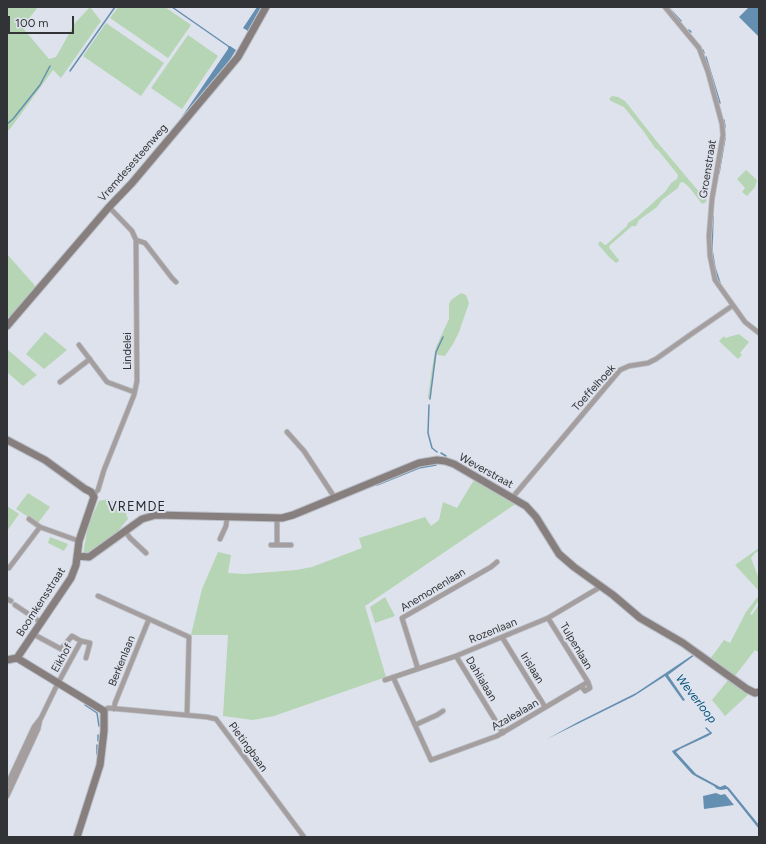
<!DOCTYPE html>
<html>
<head>
<meta charset="utf-8">
<style>
	body { margin:0 }
	#map { position:relative; width:766px; height:844px; overflow:hidden; background:#dee2ec; font-family:Figtree,sans-serif }
	canvas { display:block }
	.frame { position:absolute; inset:0; border:8px solid #313336; pointer-events:none }
	.scale { position:absolute; left:8px; top:16px; width:66px; height:18px; box-sizing:border-box; border:2px solid #313336; border-top:0; padding-left:5px; font-size:12px; line-height:14px; white-space:nowrap; color:#313336; -webkit-text-stroke:3px #dee2ec; paint-order:stroke }
</style>
</head>
<body>
<div id="map">
<canvas width="766" height="844"></canvas>
<div class="frame"></div>
<div class="scale">100 m</div>
</div>
<script>
const g = document.querySelector('canvas').getContext('2d');
g.lineJoin = 'round';
function fill(path, color) { g.fillStyle = color; g.fill(path, 'evenodd'); }
const poly = rows => new Path2D(rows.map(r => 'M' + r).join(''));
function stroke(path, color, width, dash) { g.strokeStyle = color; g.lineWidth = width; g.lineCap = dash ? 'butt' : 'round'; g.setLineDash(dash || []); g.stroke(path); }
function write(font, color, halo, rows, align = 'center') {
  g.font = font + ' Figtree,sans-serif'; g.lineWidth = 4; g.setLineDash([]); g.textBaseline = 'middle'; g.strokeStyle = halo; g.fillStyle = color; for (const [text, x, y, turn = 0] of rows) {
    g.save(); g.translate(x, y); g.rotate((+turn || 0) * Math.PI / 180); g.textAlign = isNaN(turn) ? turn : align; if (halo) g.strokeText(text, 0, 0); g.fillText(text, 0, 0); g.restore();
  }
}
const green = poly([
	[7,7,38,7,22,27,49,59,56,57,75,23,90,7,101,21,61,78,53,70,10,129,7,131],
	[118,7,165,7,191,25,168,58,110,18],
	[106,23,164,63,141,96,83,56],
	[188,35,218,56,182,109,151,88],
	[612,96,618,97,625,101,658,143,700,193,704,193,707,198,706,202,702,204,689,187,683,182,680,183,678,188,662,200,657,207,639,220,636,226,632,226,609,246,610,249,619,260,619,261,616,263,608,256,598,244,600,241,605,245,607,244,627,226,628,223,637,217,665,192,671,183,677,179,678,175,658,150,655,148,644,132,624,107,611,101,609,99],
	[746,170,757,180,755,187,747,196,742,192,745,188,737,179],
	[7,254,37,288,11,318,7,315],
	[461,293,466,295,469,303,459,332,453,344,445,356,438,355,437,353,429,400,428,397,432,368,436,347,449,319,449,304,451,300],
	[45,332,67,350,44,369,26,354],
	[739,334,749,342,740,353,742,355,738,359,719,341,724,336,725,338],
	[7,349,37,375,23,386,7,372],
	[474,480,517,503,365,606,386,677,274,716,253,720,223,716,228,635,191,635,202,589,218,552,231,555,228,573,245,574,296,570,312,567,362,548,359,538,425,517,431,526,439,520,443,502,457,508],
	[28,493,50,507,38,523,16,509],
	[109,499,124,508,128,519,118,531,92,551,86,553,84,552,84,548,88,526,99,501],
	[7,506,19,514,7,531],
	[50,537,68,544,64,551,48,543],
	[759,548,759,551,755,553,751,558,759,579,759,591,735,565],
	[759,595,759,600,750,614,752,615,759,604,759,653,755,650,734,677,710,659,724,640,730,643,746,612],
	[385,597,395,616,375,623,370,607],
	[729,679,749,694,725,716,712,700]
]);
const water = poly([
	[257,7,261,7,248,31,243,28],
	[749,7,759,8,759,37,739,17],
	[228,46,230,46,236,50,229,61,179,121,228,49],
	[694,654,695,655,668,675,685,700,683,701,665,676,634,696,547,739,578,722,636,693],
	[711,732,712,733,708,736,680,749,676,752,696,774,720,787,725,785,729,788,759,825,759,829,727,789,721,790,717,789,714,786,697,777,692,774,673,753,672,751],
	[716,793,721,795,725,794,734,805,704,809,703,796]
]);
const stream = poly([
	[172,7,228,46],
	[668,7,681,21],
	[689,30,691,32],
	[703,50,704,53],
	[706,57,720,103],
	[70,71,115,7],
	[724,120,725,127],
	[7,124,13,119,40,85,50,66],
	[719,173,725,138],
	[713,216,712,250,715,268,720,283],
	[430,399,436,352,443,337],
	[429,405,428,433,432,448,437,452],
	[441,453,446,456],
	[377,485,419,468,436,465],
	[85,705,97,713,99,726],
	[706,728,711,733,710,734],
	[98,741,98,735],
	[97,754,97,745],
	[7,790,9,786]
]);
const street = poly([
	[665,7,699,48,708,72,722,124,723,135,712,199,709,236,710,256,715,280,745,322,759,333],
	[136,240,145,243,172,278,176,282],
	[79,345,107,382,134,392],
	[60,382,90,359],
	[287,432,304,451,335,498],
	[94,497,95,493,98,490,104,470,134,395,137,381,136,240,132,231,109,207],
	[512,498,620,370,629,366,648,363,656,359,690,335,732,306],
	[29,519,40,527,79,541],
	[125,531,130,538,146,553],
	[220,539,226,526,227,517],
	[271,545,291,545],
	[277,545,277,518],
	[7,567,9,568,40,527],
	[98,596,189,637,187,715],
	[7,599,11,601],
	[15,605,42,623],
	[548,618,588,682,590,688,585,691,581,686],
	[33,634,61,649,72,636,81,641],
	[502,637,545,707],
	[456,656,503,733],
	[418,669,402,618,491,567,497,562],
	[393,677,431,760,497,736,588,682],
	[385,680,456,656,548,618,602,586],
	[114,709,115,703,149,619],
	[104,711,108,708,207,717,216,719,304,837],
	[415,725,437,715,443,711],
	[7,785,34,727,41,718,58,683,81,641,90,643,86,658],
	[7,796,38,729,40,720]
]);
const secondary = poly([
	[7,326,109,207,132,183,238,57,266,7],
	[7,440,45,460,85,489,91,492,94,497,79,541,76,565,71,578,17,658],
	[77,556,89,557,142,519,156,515,282,518,293,515,419,463,437,460,445,461,454,464,526,506,536,517,559,554,574,567,613,595,640,618,683,643,747,689,755,693,759,692],
	[17,658,104,711,104,731,100,765,77,837],
	[7,660,17,658]
]);
const streetNames = [
	["Vremdesesteenweg",133,163,-49],
	["Groenstraat",708,169,-81],
	["Lindelei",128,351,-90],
	["Toeffelhoek",594,388,-48],
	["Weverstraat",486,471,29],
	["Anemonenlaan",433,590,-31],
	["Boomkensstraat",41,602,-57],
	["Rozenlaan",493,631,-22],
	["Tulpenlaan",576,646,59],
	["Eikhof",62,658,-61],
	["Berkenlaan",122,661,-68],
	["Irislaan",532,668,58],
	["Dahlialaan",481,679,59],
	["Azalealaan",515,715,-30],
	["Pietingbaan",248,747,54]
];
const waterNames = [
	["Weverloop",696,699,52]
];
const quarterNames = [
	["VREMDE",137,507]
];
fill(green, '#b6d5b4');
fill(water, '#658fb1');
stroke(stream, '#658fb1', 1.5);
stroke(street, '#bbbfc8', 6);
stroke(secondary, '#bbbfc8', 9);
stroke(street, '#a49f9e', 4.5);
stroke(secondary, '#867f7e', 7);
write('11px', '#313336', '#dee2ec', streetNames);
write('italic 12px', '#01507c', '#dee2ec', waterNames);
g.letterSpacing = '1px';
write('13px', '#262930', '#dee2ec', quarterNames);
g.letterSpacing = '0px';
</script>
</body>
</html>
